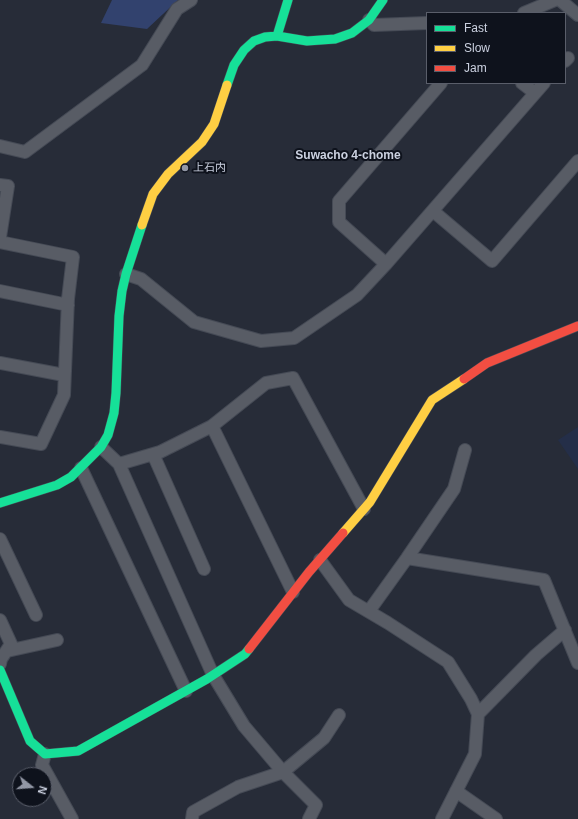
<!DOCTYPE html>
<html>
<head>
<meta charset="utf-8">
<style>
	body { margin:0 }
	#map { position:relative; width:578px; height:819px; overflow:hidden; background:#272c38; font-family:Helvetica,sans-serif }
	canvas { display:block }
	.legend { position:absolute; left:426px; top:12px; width:140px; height:72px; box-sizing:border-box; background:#0e121c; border:1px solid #5a5e6a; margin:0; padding:5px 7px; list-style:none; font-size:12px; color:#cbd1e0 }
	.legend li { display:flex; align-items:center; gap:8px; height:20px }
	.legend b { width:20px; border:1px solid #5a5e6a }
	.north { position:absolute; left:12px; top:767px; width:40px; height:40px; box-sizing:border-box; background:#0e121c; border:1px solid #5a5e6a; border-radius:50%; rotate:107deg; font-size:11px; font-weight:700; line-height:16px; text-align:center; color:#cbd1e0 }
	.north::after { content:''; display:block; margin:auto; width:14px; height:18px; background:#9297a5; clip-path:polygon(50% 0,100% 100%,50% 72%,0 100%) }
</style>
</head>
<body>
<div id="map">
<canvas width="578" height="819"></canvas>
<ul class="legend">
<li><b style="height:5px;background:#16e098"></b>Fast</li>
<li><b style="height:5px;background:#ffcf43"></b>Slow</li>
<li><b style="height:5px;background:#f24e42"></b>Jam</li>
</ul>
<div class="north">N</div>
</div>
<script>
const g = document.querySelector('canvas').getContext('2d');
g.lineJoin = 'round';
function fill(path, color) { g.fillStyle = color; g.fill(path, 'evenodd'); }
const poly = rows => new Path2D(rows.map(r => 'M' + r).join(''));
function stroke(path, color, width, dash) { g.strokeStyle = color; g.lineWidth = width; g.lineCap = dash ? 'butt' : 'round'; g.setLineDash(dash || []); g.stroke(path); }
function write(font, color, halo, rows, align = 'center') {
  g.font = font + ' Helvetica,"Noto Sans JP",sans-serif'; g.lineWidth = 4; g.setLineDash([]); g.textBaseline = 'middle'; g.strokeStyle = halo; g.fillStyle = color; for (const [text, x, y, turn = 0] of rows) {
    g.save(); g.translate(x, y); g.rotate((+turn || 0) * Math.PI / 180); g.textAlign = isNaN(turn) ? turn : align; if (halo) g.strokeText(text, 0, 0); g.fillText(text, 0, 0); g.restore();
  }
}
const built = poly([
	[578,427,578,469,558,440]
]);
const green = poly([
	[112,0,178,0,147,29,101,23]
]);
const street = poly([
	[560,0,578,15],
	[524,13,555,0],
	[369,20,374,25,427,23],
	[565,61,568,58],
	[522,83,535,93],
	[0,146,25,152,142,65,177,9,191,0],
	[0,185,8,186,0,237],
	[433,211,492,261,578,161],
	[0,242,73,257,68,299,64,395,41,444,0,437],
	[386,264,339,222,339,201,441,83],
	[126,274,141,279,194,322,261,341,294,338,357,295,386,264,544,83],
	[0,291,68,305],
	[0,363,64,375],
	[101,447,119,464,213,675,244,726,283,772,316,805,309,819],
	[153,454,204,569],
	[119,464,160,452,212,426],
	[81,468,186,691],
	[0,539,36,615],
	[407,558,544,580,578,663],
	[320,560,349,600,388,623,448,662,471,699,478,714,475,754,442,819],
	[293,592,212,426,266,383,293,378,364,509],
	[369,611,407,558,454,489,465,450],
	[0,620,11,644,1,659,0,664],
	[7,651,57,640],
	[478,714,536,655,565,630],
	[45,754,42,765,72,819],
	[456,791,496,819],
	[192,819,193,812,238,787,283,772,324,738,339,715]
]);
const fast = poly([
	[277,36,288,0],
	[227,85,234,65,244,50,254,41,265,37,277,36,307,41,335,39,352,33,369,20,383,0],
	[0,503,57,485,71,477,101,447,108,435,114,413,116,393,119,316,122,291,126,274,142,225],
	[0,670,30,741,45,754,78,751,207,679,245,654,249,649]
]);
const slow = poly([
	[142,225,153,194,168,174,202,142,214,124,227,85],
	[343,533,370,502,432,400,464,379]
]);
const jam = poly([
	[464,379,487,363,578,326],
	[249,649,309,572,343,533]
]);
const markers = [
	[185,168,4,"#9297a5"]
];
const poiNames = [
	["上石内",193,168]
];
const neighbourhoodNames = [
	["Suwacho 4-chome",348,156]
];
fill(built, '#242e48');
fill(green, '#32426e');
stroke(street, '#454a55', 14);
stroke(fast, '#454a55', 10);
stroke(slow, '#454a55', 10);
stroke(jam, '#454a55', 10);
stroke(street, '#585c65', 12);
stroke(fast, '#16e098', 9);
stroke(slow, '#ffcf43', 9);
stroke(jam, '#f24e42', 9);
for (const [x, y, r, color] of markers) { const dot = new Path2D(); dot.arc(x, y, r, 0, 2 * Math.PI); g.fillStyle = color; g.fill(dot); stroke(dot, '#0e121c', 1.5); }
write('11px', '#cbd1e0', '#0e121c', poiNames, 'left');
write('bold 12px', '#cbd1e0', '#0e121c', neighbourhoodNames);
</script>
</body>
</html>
